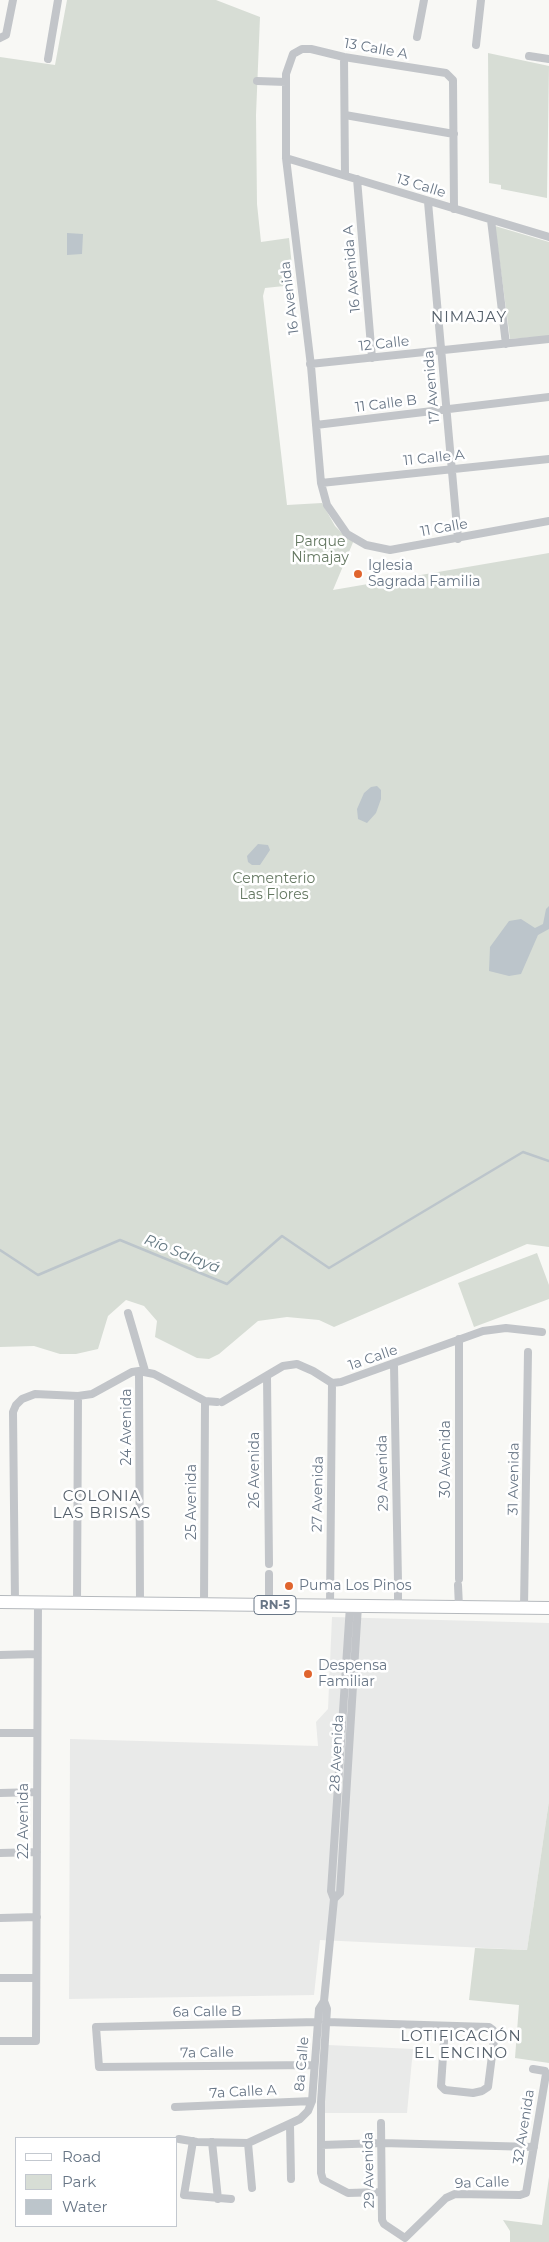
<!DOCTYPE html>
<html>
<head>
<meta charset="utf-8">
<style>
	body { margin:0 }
	#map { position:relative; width:549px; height:2242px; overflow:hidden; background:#f8f8f5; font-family:Montserrat,sans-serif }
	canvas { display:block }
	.legend { position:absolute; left:15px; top:2137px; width:162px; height:90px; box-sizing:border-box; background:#fff; border:1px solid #c3c8cf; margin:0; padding:6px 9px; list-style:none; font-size:15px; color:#687686 }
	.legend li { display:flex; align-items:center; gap:10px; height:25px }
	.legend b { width:25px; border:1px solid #c3c8cf }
</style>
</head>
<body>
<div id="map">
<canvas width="549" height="2242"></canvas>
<ul class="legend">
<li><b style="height:6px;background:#fff"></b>Road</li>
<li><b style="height:14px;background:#d7ddd5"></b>Park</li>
<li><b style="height:14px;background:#bcc5cb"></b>Water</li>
</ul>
</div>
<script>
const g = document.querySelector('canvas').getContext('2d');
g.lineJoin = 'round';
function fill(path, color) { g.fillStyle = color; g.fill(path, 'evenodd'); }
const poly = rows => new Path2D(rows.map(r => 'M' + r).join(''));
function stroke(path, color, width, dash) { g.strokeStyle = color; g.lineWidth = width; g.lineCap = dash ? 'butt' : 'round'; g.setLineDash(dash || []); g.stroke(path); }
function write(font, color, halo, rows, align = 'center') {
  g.font = font + ' Montserrat,sans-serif'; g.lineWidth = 5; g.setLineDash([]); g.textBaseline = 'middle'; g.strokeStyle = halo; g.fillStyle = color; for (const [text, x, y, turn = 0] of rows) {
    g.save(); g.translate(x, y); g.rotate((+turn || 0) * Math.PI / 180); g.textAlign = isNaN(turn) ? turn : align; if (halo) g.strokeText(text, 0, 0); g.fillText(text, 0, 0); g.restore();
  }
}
const built = poly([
	[332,1617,549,1623,549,1801,527,1950,320,1940,314,1995,69,1999,70,1739,318,1746,316,1722,328,1709],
	[328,2045,413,2049,407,2113,322,2113]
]);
const green = poly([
	[67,0,216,0,260,17,256,115,257,204,261,242,289,238,294,285,265,288,263,296,287,505,322,503,335,526,344,535,354,540,333,590,549,553,549,1247,527,1244,334,1327,319,1320,287,1317,258,1321,219,1354,209,1359,197,1358,155,1337,157,1321,144,1306,126,1300,108,1316,98,1349,76,1354,60,1354,34,1346,0,1347,0,57,55,65],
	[488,53,549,66,547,198,501,189,501,185,489,183],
	[495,226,549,242,549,336,510,339],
	[537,1253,549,1285,549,1299,474,1327,458,1283],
	[549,1801,549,2063,515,2058,519,2005,469,2000,475,1948,527,1950],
	[549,2177,549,2242,510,2242,510,2231,503,2220,542,2225]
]);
const water = poly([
	[67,233,83,234,82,254,67,255],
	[377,786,381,790,381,799,376,813,367,823,358,819,357,809,364,793,371,787],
	[258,844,268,845,270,850,260,865,252,865,248,862,247,856],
	[549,906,549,929,538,935,521,974,509,976,489,971,490,947,509,921,521,919,535,928,543,924,546,909]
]);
const stream = poly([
	[0,1250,38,1275,120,1240,227,1284,282,1236,329,1268,523,1152,549,1161]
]);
const street = poly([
	[417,37,424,0],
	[0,38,6,35,13,0],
	[476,45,481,0],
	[529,56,549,59],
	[344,57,345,175],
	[48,59,58,0],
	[257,81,286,82],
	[345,115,454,134],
	[286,158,549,237],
	[357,179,372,358],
	[428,202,458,539],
	[454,209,453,80,446,73,344,57,311,49,302,49,293,54,286,74,286,158,311,366,321,483,327,505,347,534,366,545,390,550,549,521],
	[491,220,506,344],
	[310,364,549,339],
	[316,425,549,397],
	[321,483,549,459],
	[128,1313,145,1371],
	[394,1365,398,1582],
	[139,1371,140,1603],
	[267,1376,269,1564],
	[222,1402,283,1366,297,1364,313,1371,332,1383,341,1382,483,1331,506,1328,542,1332],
	[269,1574,269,1605],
	[459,1579,459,1339],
	[458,1585,459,1607],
	[398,1588,398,1606],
	[15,1602,13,1412,16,1405,22,1399,35,1394,78,1396,92,1394,132,1372,139,1371,154,1374,205,1401,217,1402],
	[77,1603,78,1396],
	[204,1604,205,1401],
	[330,1605,332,1383],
	[350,1606,331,1891,334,1899,324,2001,327,2009,321,2102,321,2173,323,2180,348,2193,381,2192],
	[524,1607,528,1352],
	[0,1655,37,1654],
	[0,1733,36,1733],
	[0,1793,37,1792],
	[0,1853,37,1852],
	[334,1899,340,1893,358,1606],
	[0,1918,37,1917],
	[0,1978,36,1978],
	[326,2022,489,2027,493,2030,494,2040,488,2087,482,2091,473,2093,445,2090,441,2086,445,2026],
	[0,2041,36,2041,38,1602],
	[314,2065,99,2067,96,2027,318,2022],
	[175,2107,312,2101],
	[381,2123,382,2220,384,2224,405,2238,446,2198,455,2194,520,2195,526,2193,546,2074,545,2071,533,2069],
	[290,2125,291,2179],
	[179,2139,197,2142,248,2143,300,2119,308,2111,312,2101,319,2009,324,2001],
	[193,2141,184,2195,231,2199],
	[212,2142,218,2199],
	[248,2143,252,2188],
	[321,2145,382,2143,534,2147]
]);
const primary = poly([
	[0,1602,549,1608]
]);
const markers = [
	[358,574,5,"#e0652e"],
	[289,1586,5,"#e0652e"],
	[308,1674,5,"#e0652e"]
];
const shields = [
	[275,1605,42]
];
const shieldNames = [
	["RN-5",275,1605]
];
const streetNames = [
	["13 Calle A",376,49,10],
	["13 Calle",421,186,17],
	["16 Avenida A",352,269,-95],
	["16 Avenida",290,298,-97],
	["12 Calle",384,344,-6],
	["17 Avenida",432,387,-95],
	["11 Calle B",386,404,-7],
	["11 Calle A",434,458,-6],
	["11 Calle",444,528,-10],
	["1a Calle",373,1358,-19],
	["24 Avenida",127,1427,-90],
	["30 Avenida",446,1459,-90],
	["26 Avenida",255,1470,-90],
	["29 Avenida",383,1473,-91],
	["31 Avenida",514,1479,-89],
	["27 Avenida",318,1494,-89],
	["25 Avenida",192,1502,-90],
	["28 Avenida",337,1753,-87],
	["22 Avenida",24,1821,-90],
	["6a Calle B",207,2012,-1],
	["7a Calle",207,2053,-1],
	["8a Calle",302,2064,-85],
	["7a Calle A",243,2092,-3],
	["32 Avenida",524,2127,-81],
	["29 Avenida",369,2170,-91],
	["9a Calle",482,2183,-2]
];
const parkNames = [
	["Parque",320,542],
	["Nimajay",320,558],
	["Cementerio",274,879],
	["Las Flores",274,895]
];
const poiNames = [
	["Iglesia",368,566],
	["Sagrada Familia",368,582],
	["Puma Los Pinos",299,1586],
	["Despensa",318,1666],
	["Familiar",318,1682]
];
const neighbourhoodNames = [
	["NIMAJAY",469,318],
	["COLONIA",102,1497],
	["LAS BRISAS",102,1514],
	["LOTIFICACIÓN",461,2037],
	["EL ENCINO",461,2054]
];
const waterNames = [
	["Río Salayá",182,1254,22]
];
fill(built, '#e9eae9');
fill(green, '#d7ddd5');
fill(water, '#bcc5cb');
stroke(stream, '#bcc5cb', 2.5);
stroke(primary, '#b5b9bd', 14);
stroke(street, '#c2c5c9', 8);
stroke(primary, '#fff', 12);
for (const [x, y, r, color] of markers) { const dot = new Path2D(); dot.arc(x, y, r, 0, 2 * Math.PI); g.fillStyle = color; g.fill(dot); stroke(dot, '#fff', 2); }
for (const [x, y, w] of shields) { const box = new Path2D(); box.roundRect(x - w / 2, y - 9.5, w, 19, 4); g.fillStyle = '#fff'; g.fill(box); stroke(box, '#687686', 1); }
write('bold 12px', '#687686', null, shieldNames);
write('14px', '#687686', '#fff', streetNames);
write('14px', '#657862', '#fff', parkNames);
write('14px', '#687686', '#fff', poiNames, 'left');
g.letterSpacing = '1px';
write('15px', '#55606b', '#fff', neighbourhoodNames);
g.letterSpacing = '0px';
write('italic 15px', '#637781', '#fff', waterNames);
</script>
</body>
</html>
